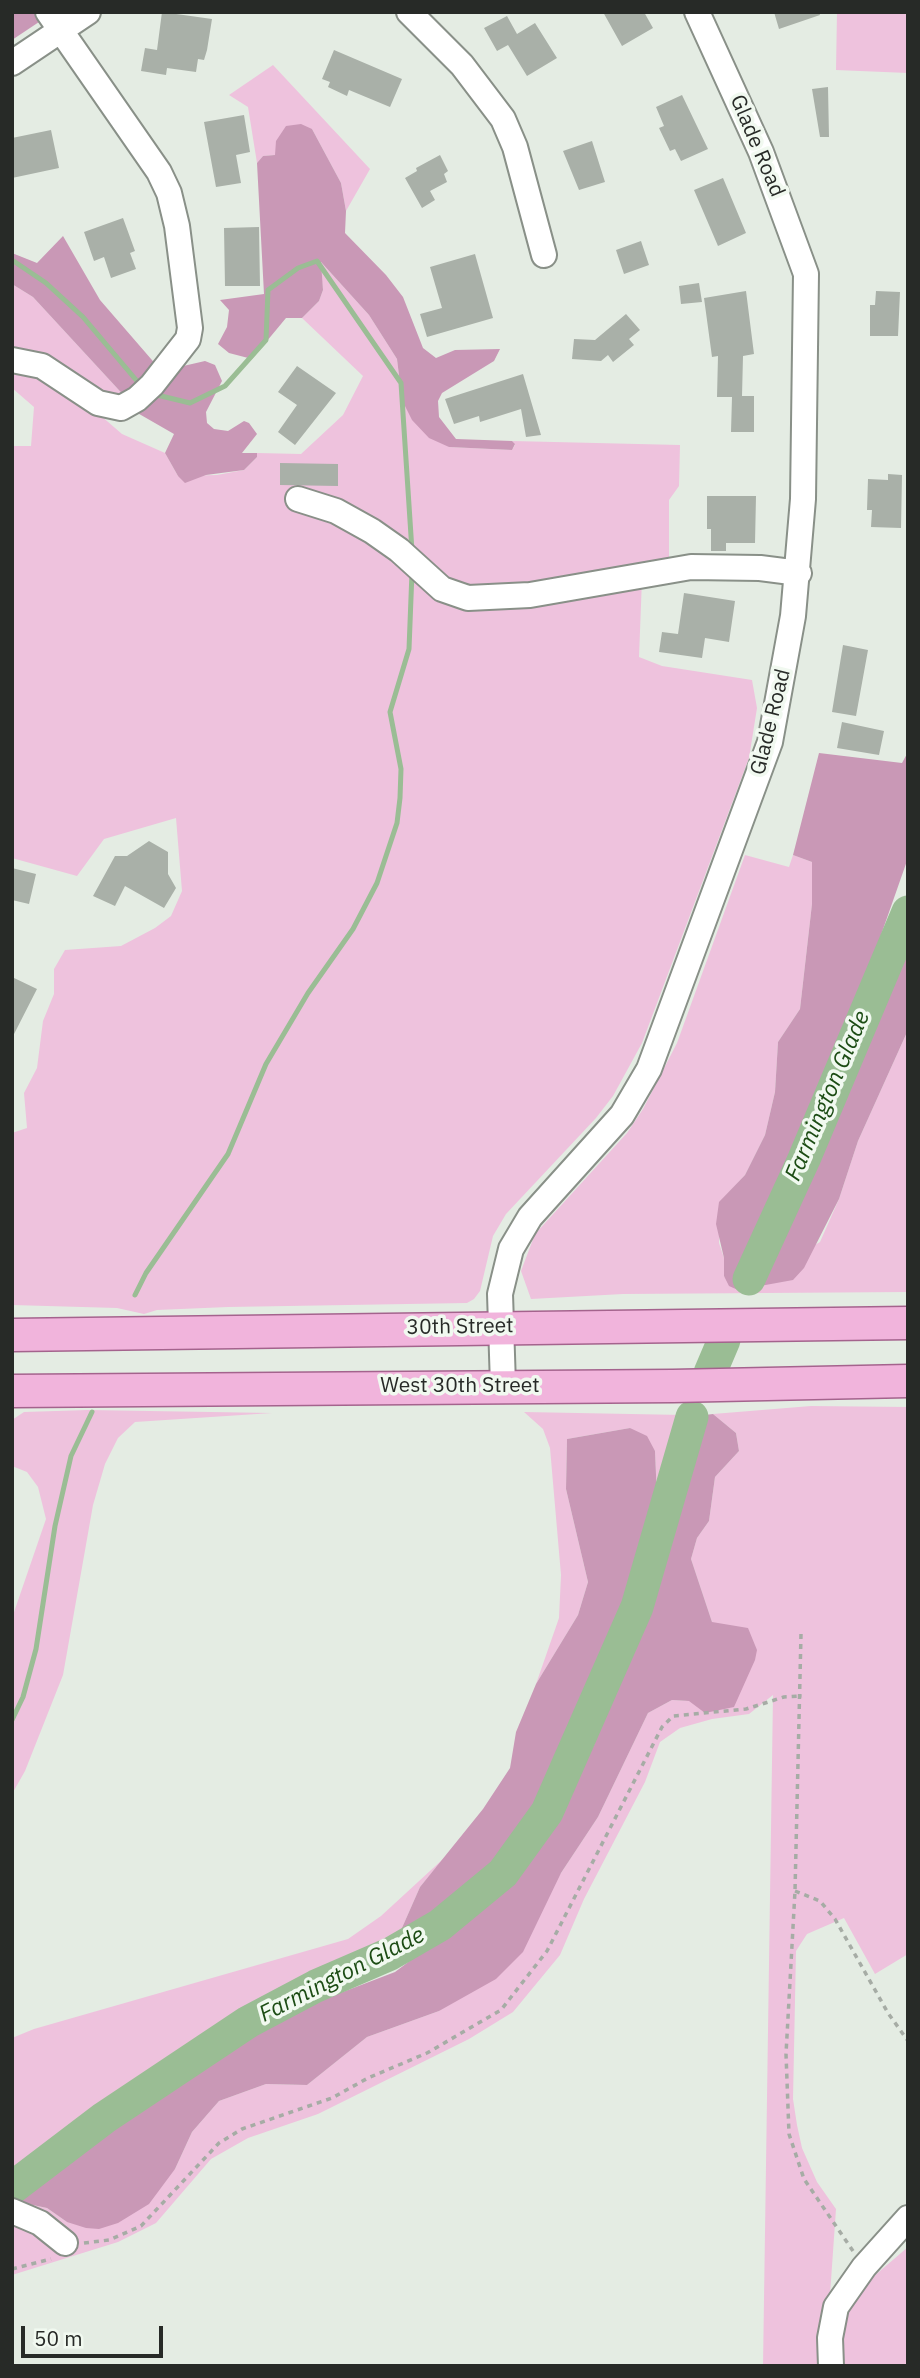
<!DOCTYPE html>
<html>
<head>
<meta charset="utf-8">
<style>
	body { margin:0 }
	#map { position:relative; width:920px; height:2378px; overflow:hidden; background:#e4ece3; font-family:"IBM Plex Sans",sans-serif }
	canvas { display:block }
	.frame { position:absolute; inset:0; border:14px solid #272a27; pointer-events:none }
	.scale { position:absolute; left:21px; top:2326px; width:142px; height:32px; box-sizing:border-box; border:4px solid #272a27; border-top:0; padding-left:9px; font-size:21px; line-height:24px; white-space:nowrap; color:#272a27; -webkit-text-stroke:5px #f1f9f0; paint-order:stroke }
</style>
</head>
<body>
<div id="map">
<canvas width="920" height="2378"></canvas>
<div class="frame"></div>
<div class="scale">50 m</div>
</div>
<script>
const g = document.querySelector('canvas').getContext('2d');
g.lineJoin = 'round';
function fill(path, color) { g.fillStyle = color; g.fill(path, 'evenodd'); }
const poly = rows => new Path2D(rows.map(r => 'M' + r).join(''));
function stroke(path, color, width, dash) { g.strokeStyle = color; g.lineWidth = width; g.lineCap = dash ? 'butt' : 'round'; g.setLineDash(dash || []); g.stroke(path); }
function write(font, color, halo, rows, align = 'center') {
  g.font = font + ' "IBM Plex Sans",sans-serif'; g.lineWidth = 7; g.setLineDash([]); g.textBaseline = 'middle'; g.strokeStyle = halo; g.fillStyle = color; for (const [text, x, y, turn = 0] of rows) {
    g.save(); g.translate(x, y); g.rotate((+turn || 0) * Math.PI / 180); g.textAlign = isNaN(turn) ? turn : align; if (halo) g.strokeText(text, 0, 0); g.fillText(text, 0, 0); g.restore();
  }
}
const green = poly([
	[837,12,908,12,908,73,836,70],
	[273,65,370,169,346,211,341,183,312,129,275,155,263,156,257,163,248,107,229,95],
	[320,261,369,315,397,359,402,400,449,447,512,450,515,445,512,441,680,445,679,486,669,500,669,558,642,579,639,657,662,666,752,680,757,708,749,758,642,1043,613,1096,596,1118,506,1214,493,1236,480,1291,474,1299,467,1303,228,1307,157,1310,144,1314,117,1308,12,1305,12,1133,27,1128,24,1093,37,1068,43,1021,54,994,54,969,65,950,121,946,155,928,171,916,182,891,176,818,104,839,77,876,12,858,12,446,31,446,34,407,12,388,12,367,23,367,100,415,122,434,165,453,178,476,217,475,244,470,257,457,257,453,301,454,343,415,363,376,302,318,319,301,323,290],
	[12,284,33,297,129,401,125,403,12,354],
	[745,855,789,867,793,855,812,862,812,904,800,1009,778,1042,775,1092,765,1135,745,1175,719,1203,719,1243,724,1258,724,1276,738,1290,820,1242,839,1199,858,1141,908,1030,908,1292,623,1294,531,1299,521,1271,535,1234,627,1133,643,1109,677,1043],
	[811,1406,908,1407,908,1954,875,1974,844,1918,807,1934,796,1951,793,2099,797,2125,802,2148,817,2182,836,2209,825,2366,763,2366,773,1695,749,1714,712,1719,680,1728,660,1742,645,1782,584,1899,560,1955,513,2012,469,2039,318,2114,248,2138,211,2159,156,2223,118,2242,12,2275,14,2201,47,2208,67,2222,175,2169,192,2132,219,2101,266,2084,307,2085,367,2037,439,2011,561,1873,598,1817,648,1713,672,1700,689,1701,712,1622,691,1559,697,1538,709,1521,715,1477,739,1451,736,1433,713,1414],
	[88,1410,272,1413,135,1422,118,1438,105,1464,93,1505,63,1675,25,1771,12,1794,12,1618,46,1519,38,1487,27,1472,12,1466,12,1420,24,1412],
	[524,1412,684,1415,657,1498,655,1451,630,1428,567,1439,566,1489,588,1582,578,1615,536,1684,559,1618,561,1575,550,1448,543,1429],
	[443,1859,420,1887,394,1946,336,1966,253,2006,153,2072,64,2137,12,2170,12,2038,34,2029,348,1939,381,1916],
	[908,2247,908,2366,839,2366,846,2311,866,2283]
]);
const forest = poly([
	[12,12,54,12,12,40],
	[301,124,312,129,341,183,346,211,345,233,386,275,403,297,423,348,436,358,455,350,500,349,494,361,442,393,438,401,439,417,456,439,512,441,515,444,512,450,449,447,429,438,412,420,402,400,397,359,369,315,321,262,323,290,319,301,302,318,286,318,252,359,229,353,218,344,227,327,229,310,220,300,264,294,257,163,263,156,275,155,276,141,286,126],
	[63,236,100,300,158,367,129,401,33,297,12,284,12,253,37,263],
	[205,361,215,365,222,381,206,412,207,423,214,429,228,431,244,421,249,423,257,434,242,453,257,453,257,457,244,470,206,475,185,483,178,476,165,453,174,434,134,411,179,367],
	[908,752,908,858,841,1049,751,1254,747,1267,749,1279,759,1273,773,1250,831,1122,908,930,908,1030,858,1141,839,1199,804,1268,793,1280,738,1290,729,1286,724,1276,724,1258,716,1224,719,1202,745,1175,765,1135,775,1092,778,1042,800,1009,812,904,812,862,793,855,819,753,902,763],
	[713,1414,736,1433,739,1451,715,1477,709,1521,697,1538,691,1559,712,1622,748,1628,757,1650,755,1660,734,1707,705,1713,689,1701,672,1700,648,1713,598,1817,561,1873,523,1952,496,1979,439,2011,367,2037,307,2085,266,2084,219,2101,192,2132,175,2169,149,2204,118,2223,99,2229,86,2228,67,2222,47,2208,14,2201,74,2157,106,2128,159,2095,224,2045,262,2023,395,1972,495,1897,551,1828,594,1745,650,1588,664,1531,695,1438,697,1416],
	[630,1428,647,1436,655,1451,657,1498,651,1533,631,1600,557,1770,509,1856,470,1892,394,1946,420,1887,483,1809,510,1768,516,1732,536,1684,578,1615,588,1582,566,1489,567,1439]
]);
const stream = poly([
	[12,260,46,283,83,317,142,387],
	[153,394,190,403,225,386,266,340,268,290,298,268,317,261,401,383,412,551],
	[135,1295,146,1273,228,1154,266,1064,308,993,353,929,377,883,397,823,400,798,401,769,390,712,409,649,412,572],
	[12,1720,23,1697,36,1649,55,1526,71,1456,92,1412]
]);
const river = poly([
	[749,1279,804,1159,908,912],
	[710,1373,724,1340],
	[12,2188,104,2118,248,2022,316,1986,390,1954,440,1925,503,1873,547,1812,637,1607,692,1417]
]);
const building = poly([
	[162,12,212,19,207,50,204,60,198,59,196,72,167,68,166,75,141,71,145,48,157,50],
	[603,12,644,12,653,28,622,46],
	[774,12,819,12,820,15,779,29],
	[507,16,517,34,535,23,557,58,527,76,508,45,497,51,484,28],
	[334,50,402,79,390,107,349,90,347,96,328,87,330,82,322,79],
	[828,87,829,137,820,137,812,89],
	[682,95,708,149,681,161,675,149,670,151,659,128,664,126,656,107],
	[244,115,250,152,236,155,241,183,216,187,204,122],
	[51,130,59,168,12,178,12,138],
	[592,141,605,182,579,190,563,151],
	[440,155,448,171,444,174,447,182,430,191,435,200,422,208,405,178,417,171,416,168],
	[723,178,746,233,718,246,694,190],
	[123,218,135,251,130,253,136,269,111,278,104,257,94,261,84,232],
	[259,227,260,286,225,286,224,228],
	[641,241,649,265,624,274,616,250],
	[475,254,493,318,427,337,420,314,442,308,430,267],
	[699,283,702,302,681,304,679,286],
	[746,291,754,354,743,356,742,396,754,396,754,432,731,432,732,397,717,397,718,356,712,357,704,298],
	[876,291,900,292,898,336,870,336,870,305,875,305],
	[626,314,640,330,629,339,634,345,613,362,608,355,601,361,572,359,574,339,595,340],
	[297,366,336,393,295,445,278,432,297,405,278,392],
	[523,374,541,435,526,437,521,409,480,422,479,416,454,424,445,399],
	[280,463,338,464,338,486,280,485],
	[888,474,902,475,901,528,871,527,872,510,867,510,868,479,888,480],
	[707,496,756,496,755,543,726,543,726,551,711,551,711,529,707,529],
	[684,593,735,601,729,642,705,638,702,658,659,652,662,632,678,634],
	[843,645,868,650,856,716,832,712],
	[842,722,884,731,879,755,837,748],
	[149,841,168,852,168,874,176,888,164,908,125,886,115,906,93,896,115,856,127,856],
	[12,868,36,874,29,904,12,900],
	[12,977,37,989,12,1038]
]);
const path = poly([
	[801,1634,795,1891,786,2054,789,2134,804,2179,853,2251],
	[795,1891,820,1901,835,1919,888,2013,908,2041],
	[84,2243,109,2240,141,2226,219,2143,242,2129,332,2098,368,2078,427,2053,501,2010,547,1951,662,1727,673,1716,746,1709,784,1697,802,1696],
	[12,2269,51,2259]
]);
const minor = poly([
	[409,12,462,65,503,119,515,147,544,255],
	[12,63,88,12],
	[12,360,42,366,98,403,121,408,137,399,152,385,188,339,190,328,177,226,169,193,159,172,48,12],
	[298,499,336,511,372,531,399,550,442,589,468,598,530,595,691,567,760,568,799,573],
	[503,1385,500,1294,511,1249,530,1217,622,1115,649,1069,770,742,793,616,803,499,806,274,761,152,697,12],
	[12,2211,40,2223,65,2243],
	[831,2366,830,2338,836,2307,864,2267,908,2218]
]);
const major = poly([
	[12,1335,908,1323],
	[12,1391,673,1386,908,1381]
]);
const streetNames = [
	["Glade Road",757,146,67],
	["Glade Road",771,722,-76],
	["30th Street",460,1327,-1],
	["West 30th Street",460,1386]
];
const waterNames = [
	["Farmington Glade",828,1096,-67],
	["Farmington Glade",342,1975,-27]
];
fill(green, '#eec2dd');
fill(forest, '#c998b6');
stroke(stream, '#9abd94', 5);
stroke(river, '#9abd94', 33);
fill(building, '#a9b0a8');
stroke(minor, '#899088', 28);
stroke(major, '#a4638d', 35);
stroke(path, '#a6aca5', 3.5, [5, 5]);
stroke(minor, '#fff', 24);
stroke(major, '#f1b4dc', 32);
write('21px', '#272a27', '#f1f9f0', streetNames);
write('italic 23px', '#1c4c14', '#f1f9f0', waterNames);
</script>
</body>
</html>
